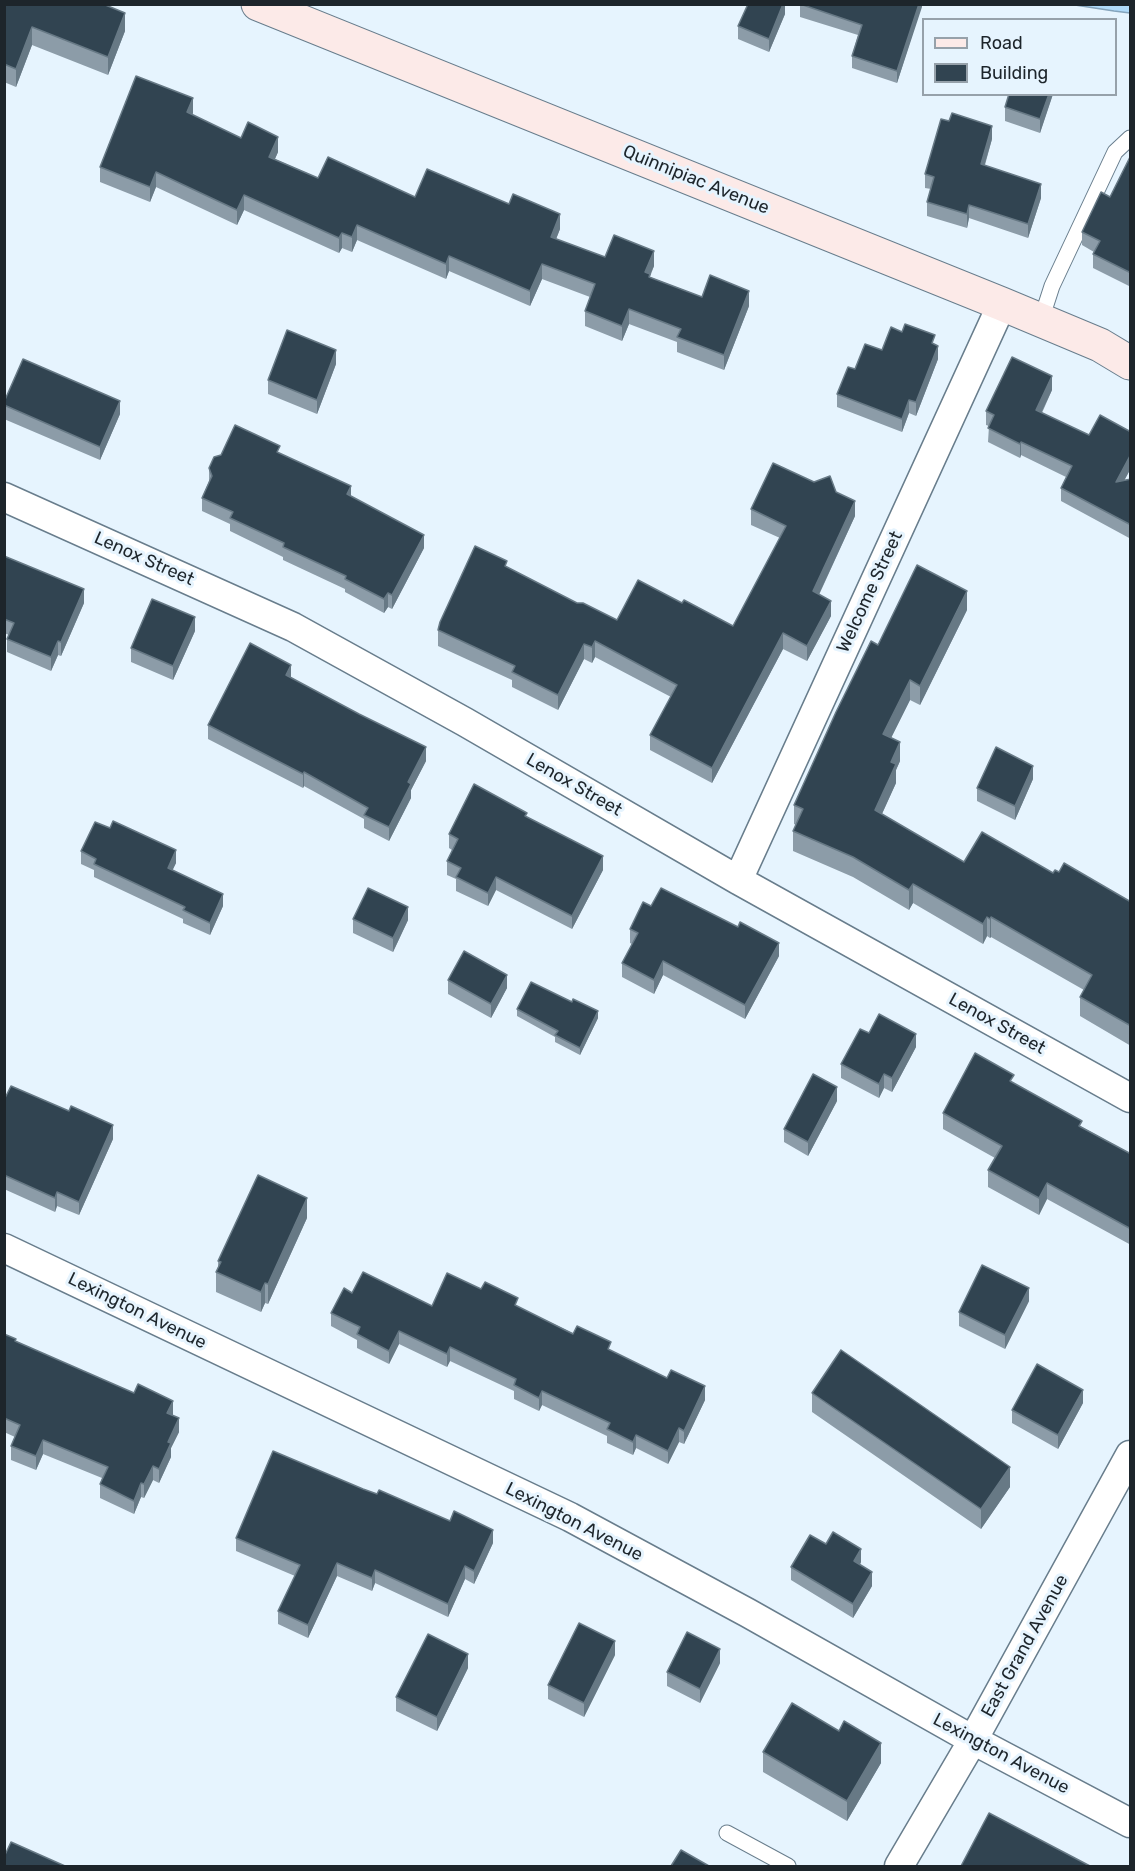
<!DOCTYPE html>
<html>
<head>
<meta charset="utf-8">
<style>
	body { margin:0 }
	#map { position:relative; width:1135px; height:1871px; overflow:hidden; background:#e6f4fe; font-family:Rubik,sans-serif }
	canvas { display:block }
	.frame { position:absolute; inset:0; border:6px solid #1d252b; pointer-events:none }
	.legend { position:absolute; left:922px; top:18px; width:195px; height:78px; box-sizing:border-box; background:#e6f4fe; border:2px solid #96a1aa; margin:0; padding:8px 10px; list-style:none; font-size:18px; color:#1d252b }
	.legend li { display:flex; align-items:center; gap:12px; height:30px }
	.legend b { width:30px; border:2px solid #96a1aa }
</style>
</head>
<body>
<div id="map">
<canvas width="1135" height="1871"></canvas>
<div class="frame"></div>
<ul class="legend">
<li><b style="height:8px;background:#fceae8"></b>Road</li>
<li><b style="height:16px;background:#314451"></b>Building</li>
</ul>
</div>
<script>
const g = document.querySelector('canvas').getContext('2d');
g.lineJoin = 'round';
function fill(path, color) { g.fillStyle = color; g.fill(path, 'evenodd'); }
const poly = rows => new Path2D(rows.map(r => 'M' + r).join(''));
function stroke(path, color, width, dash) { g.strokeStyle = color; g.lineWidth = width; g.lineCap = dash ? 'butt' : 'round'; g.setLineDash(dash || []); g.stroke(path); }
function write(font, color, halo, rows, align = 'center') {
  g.font = font + ' Rubik,sans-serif'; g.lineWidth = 6; g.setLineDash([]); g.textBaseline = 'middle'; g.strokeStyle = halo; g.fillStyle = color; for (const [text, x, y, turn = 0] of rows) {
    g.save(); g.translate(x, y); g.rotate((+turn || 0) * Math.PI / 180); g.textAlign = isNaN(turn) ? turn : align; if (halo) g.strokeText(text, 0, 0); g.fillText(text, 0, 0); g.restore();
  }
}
const water = poly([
	[1075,5,1130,5,1130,13,1114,11,1075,5]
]);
const lane = poly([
	[1041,320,1052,286,1115,152,1130,138],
	[727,1833,788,1866]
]);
const street = poly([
	[4,497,293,627,465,722,738,880,1130,1098],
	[738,880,1002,304],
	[4,1248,570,1517,748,1613,973,1740,1130,1823],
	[899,1866,973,1740,1130,1455]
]);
const secondary = poly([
	[258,4,1002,304,1100,345,1130,363]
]);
const wall = poly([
	[4,4,125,31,108,75,32,45,16,87,4,82],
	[785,4,785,14,769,52,738,39,738,26],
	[800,4,922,4,897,83,852,68,852,56,858,35,800,17],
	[1053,94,1040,133,1005,121,1005,107],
	[193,113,192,115,241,138,278,152,275,159,318,178,415,197,560,229,556,239,605,257,654,266,650,277,702,297,749,306,724,370,677,352,677,342,629,324,622,341,585,326,585,311,590,297,542,279,530,306,449,271,446,279,357,240,352,252,342,248,339,253,244,210,237,225,156,187,150,202,100,182,100,167],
	[992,139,985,165,1041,198,1028,238,969,218,967,228,927,216,927,202,931,189,925,188,925,174],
	[1131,155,1131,287,1093,268,1093,254,1094,252,1082,245,1082,232,1110,197],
	[935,345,938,359,916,416,909,413,902,432,837,407,837,394,855,369,882,350],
	[336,364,317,414,268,394,268,380],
	[1052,390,1042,413,1089,435,1131,432,1131,468,1124,480,1131,479,1131,539,1061,501,1061,488,1066,477,1021,455,1020,458,988,442,989,426,986,425,986,411],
	[4,402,120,414,100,460,4,419],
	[280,454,351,496,424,548,392,609,388,607,384,613,345,592,345,589,283,560,283,557,230,531,230,524,202,511,202,498,209,481,209,468],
	[836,492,855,516,819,595,831,616,807,661,783,649,712,783,650,750,650,735,671,697,595,657,592,663,584,659,558,710,512,687,512,680,438,646,438,630,507,567,577,603,617,620,682,603,733,626,780,538,751,525,751,509],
	[4,556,84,603,61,656,58,655,51,671,7,652,7,639,9,635,4,633],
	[967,610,920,705,910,700,891,738,900,761,896,770,896,783,882,814,964,862,1053,873,1131,902,1131,1046,1080,1016,1080,997,1084,990,991,937,990,938,987,936,983,944,913,903,909,910,853,877,793,851,793,831,796,825,794,824,794,805,878,645],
	[195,631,173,680,131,662,131,648],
	[291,677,426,761,411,790,411,798,389,841,364,828,364,819,304,786,303,788,208,739,208,725],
	[1033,779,1015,820,977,801,977,788],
	[527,817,603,870,572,929,496,890,488,906,456,891,456,879,447,875,447,861,452,850,449,848,449,834],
	[81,851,176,863,172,870,223,906,210,935,183,923,183,919,94,877,94,870,81,864],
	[651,906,779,956,745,1019,663,975,654,994,622,977,622,963,632,944,630,943,630,929],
	[353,919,408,920,393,952,353,933],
	[448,980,507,988,491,1018,448,994],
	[572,1002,598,1018,580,1055,555,1042,555,1037,517,1016,517,1009],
	[869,1033,916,1047,892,1092,884,1088,879,1098,841,1078,841,1064],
	[1014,1083,1082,1127,1131,1154,1131,1245,1047,1199,1039,1215,988,1187,988,1170,995,1158,943,1129,943,1113],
	[4,1100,113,1139,79,1215,57,1206,55,1212,4,1189],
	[837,1101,808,1156,784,1142,784,1129],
	[307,1218,268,1304,265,1303,261,1312,216,1292,216,1272,218,1267,218,1261],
	[352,1293,432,1306,518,1307,611,1351,705,1400,684,1444,679,1442,668,1464,636,1448,633,1455,607,1443,607,1436,542,1405,539,1411,514,1399,514,1391,450,1361,447,1367,399,1344,389,1364,357,1348,357,1340,331,1326,331,1313],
	[1029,1301,1005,1349,959,1326,959,1312],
	[4,1334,16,1341,173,1415,179,1432,171,1448,171,1457,159,1483,153,1480,144,1498,141,1497,134,1514,100,1498,100,1484,102,1478,43,1454,36,1470,11,1460,11,1446,15,1437,4,1432],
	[812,1393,1010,1487,981,1529,812,1412],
	[1083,1403,1058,1449,1012,1423,1012,1410],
	[363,1489,493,1543,474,1584,465,1579,448,1617,375,1583,372,1591,337,1576,308,1638,278,1624,278,1611,295,1576,236,1551,236,1538],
	[826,1544,861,1562,860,1565,872,1586,853,1618,791,1580,791,1567],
	[615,1655,584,1717,548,1699,548,1685],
	[720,1663,700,1703,667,1686,667,1672],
	[468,1668,437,1731,396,1711,396,1697],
	[839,1731,881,1763,847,1821,763,1772,763,1752]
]);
const shadedWall = poly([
	[783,4,785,4,785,14,769,52,769,39],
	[919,4,922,4,922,7,897,83,897,71],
	[125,13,125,31,108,75,108,57],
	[32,27,32,45,16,87,16,69],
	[1049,94,1053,94,1040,133,1040,119],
	[193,98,193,113,187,127,187,112],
	[992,126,992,139,981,177,981,164],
	[278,137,278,152,269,172,269,157],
	[156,172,156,187,150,202,150,187],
	[1041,184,1041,198,1028,238,1028,224],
	[244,195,244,210,237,225,237,210],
	[969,205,969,218,967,228,967,214],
	[560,214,560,229,551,252,551,237],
	[357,225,357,240,352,252,352,237],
	[342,233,342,248,339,253,339,238],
	[654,251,654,266,650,275,650,288,645,272],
	[449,256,449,271,446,279,446,264],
	[542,264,542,279,530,306,530,291],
	[749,291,749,306,724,370,724,355],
	[629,309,629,324,622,341,622,326],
	[938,346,938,359,916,416,916,402],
	[336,350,336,364,317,414,317,400],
	[1052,376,1052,390,1036,424,1036,410],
	[909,400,909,413,902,432,902,419],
	[120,401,120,414,100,460,100,447],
	[1021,442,1021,455,1020,458,1020,444],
	[1131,454,1131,468,1116,496,1116,482],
	[351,486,351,500,347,494],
	[855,501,855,516,813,607,813,591],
	[424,535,424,548,392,609,392,595],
	[84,589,84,603,61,656,61,642],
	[967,591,967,610,920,705,920,686],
	[388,593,388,607,384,613,384,599],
	[831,601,831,616,807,661,807,646],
	[195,617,195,631,173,680,173,666],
	[783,633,783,649,712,783,712,768],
	[58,641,58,655,51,671,51,657],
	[595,641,595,657,592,663,592,647],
	[584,644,584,659,558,710,558,695],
	[291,665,291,678,286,675],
	[910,680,910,700,883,754,883,734],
	[900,742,900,761,896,770,896,783,875,829,875,810,891,762],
	[426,747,426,761,411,790,411,798,389,841,389,827,408,782],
	[1033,766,1033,779,1015,820,1015,806],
	[304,772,304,786,303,788,303,774],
	[176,850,176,863,168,880,168,868],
	[603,856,603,870,572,929,572,916],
	[496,877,496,890,488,906,488,893],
	[913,884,913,903,909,910,909,890],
	[223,894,223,906,210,935,210,923],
	[408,907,408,920,393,952,393,938],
	[987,917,987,936,983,944,983,924],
	[991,917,991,937,990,938,990,919],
	[779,943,779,956,745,1019,745,1005],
	[663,961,663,975,654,994,654,980],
	[507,975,507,988,491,1018,491,1004],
	[598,1011,598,1018,580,1055,580,1048],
	[916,1034,916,1047,892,1092,892,1078],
	[884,1074,884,1088,879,1098,879,1084],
	[837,1087,837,1101,808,1156,808,1142],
	[113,1125,113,1139,79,1215,79,1202],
	[1047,1183,1047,1199,1039,1215,1039,1198],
	[57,1192,57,1206,55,1212,55,1198],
	[307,1198,307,1218,268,1304,268,1284],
	[265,1283,265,1303,261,1312,261,1292],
	[1029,1288,1029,1301,1005,1349,1005,1335],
	[399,1331,399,1344,389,1364,389,1351],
	[450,1347,450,1361,447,1367,447,1354],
	[705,1386,705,1400,684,1444,684,1431],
	[1083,1390,1083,1403,1058,1449,1058,1435],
	[542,1391,542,1405,539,1411,539,1398],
	[173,1401,173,1415,167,1426,167,1413],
	[179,1418,179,1432,171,1448,171,1457,159,1483,159,1469,168,1442],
	[679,1428,679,1442,668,1464,668,1451],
	[636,1435,636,1448,633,1455,633,1442],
	[43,1440,43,1454,36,1470,36,1456],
	[153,1466,153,1480,144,1498,144,1484],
	[1010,1467,1010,1487,981,1529,981,1509],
	[141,1483,141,1497,134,1514,134,1501],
	[493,1530,493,1543,474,1584,474,1571],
	[861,1549,861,1562,854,1575,854,1561],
	[337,1563,337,1576,308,1638,308,1625],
	[465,1566,465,1579,448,1617,448,1604],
	[375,1570,375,1583,372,1591,372,1578],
	[872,1572,872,1586,853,1618,853,1604],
	[615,1641,615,1655,584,1717,584,1703],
	[720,1649,720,1663,700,1703,700,1689],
	[468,1654,468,1668,437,1731,437,1717],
	[881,1743,881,1763,847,1821,847,1801]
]);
const building = poly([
	[4,4,103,4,125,13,108,57,32,27,16,69,4,64,4,4],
	[748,4,783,4,769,39,738,26,748,4],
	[800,4,919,4,897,71,852,56,862,25,800,4],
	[136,76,193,98,187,112,241,138,248,122,278,137,269,157,318,178,328,157,415,197,427,169,509,204,513,194,560,214,551,237,605,257,614,235,654,251,645,272,650,274,649,277,702,297,710,275,749,291,724,355,677,337,681,329,629,309,622,326,585,311,595,284,542,264,530,291,449,256,446,264,357,225,352,237,342,233,339,238,244,195,237,210,156,172,150,187,100,167,136,76],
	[1009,94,1049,94,1040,119,1005,107,1009,94],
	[952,113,992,126,981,164,1041,184,1028,224,969,205,967,214,927,202,934,177,925,174,941,119,949,121,952,113],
	[1131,155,1131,273,1093,254,1100,241,1082,232,1101,192,1110,197,1131,155],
	[905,324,935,335,932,343,938,346,916,402,909,400,902,419,837,394,848,367,855,369,865,344,882,350,891,327,902,332,905,324],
	[287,330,336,350,317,400,268,380,287,330],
	[1012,357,1052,376,1036,410,1089,435,1100,415,1131,432,1131,454,1116,482,1131,479,1131,525,1061,488,1072,466,1021,442,1020,444,988,428,994,415,986,411,1012,357],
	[23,359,120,401,100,447,4,405,4,402,23,359],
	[235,425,280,446,277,452,351,486,347,494,424,535,392,595,388,593,384,599,345,579,346,576,283,547,284,543,230,518,233,512,202,498,212,476,209,468,214,457,221,455,235,425],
	[773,463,814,482,830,476,836,492,855,501,813,591,831,601,807,646,783,633,712,768,650,735,677,685,595,641,592,647,584,644,558,695,512,672,515,666,438,630,440,622,475,546,507,561,505,566,577,603,583,603,617,620,638,580,682,603,684,600,733,626,786,526,751,509,773,463],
	[4,556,84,589,61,642,58,641,51,657,7,639,14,623,4,619,4,556],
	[917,565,967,591,920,686,910,680,883,734,900,742,891,762,896,764,875,810,964,862,982,832,1053,873,1055,870,1059,872,1064,863,1131,902,1131,1026,1080,997,1092,975,991,917,990,919,987,917,983,924,913,884,909,890,853,857,793,831,803,809,794,805,836,712,871,641,878,645,917,565],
	[152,599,195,617,173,666,131,648,152,599],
	[250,643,291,665,286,675,359,714,426,747,408,782,411,784,389,827,364,815,368,808,304,772,303,774,208,725,250,643],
	[996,747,1033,766,1015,806,977,788,996,747],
	[474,784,527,813,525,816,603,856,572,916,496,877,488,893,456,877,461,868,447,861,458,839,449,834,474,784],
	[113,821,176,850,168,868,223,894,210,923,183,910,185,907,94,864,96,859,81,851,95,822,110,828,113,821],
	[368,888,408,907,393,938,353,919,368,888],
	[661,888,738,927,740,922,779,943,745,1005,663,961,654,980,622,963,638,933,630,929,643,902,651,906,661,888],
	[464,951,507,975,491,1004,448,980,464,951],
	[531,982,572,1002,573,999,598,1011,580,1048,555,1035,558,1031,517,1009,531,982],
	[879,1014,916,1034,892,1078,884,1074,879,1084,841,1064,860,1029,869,1033,879,1014],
	[975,1053,1014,1075,1010,1081,1082,1121,1079,1126,1131,1154,1131,1229,1047,1183,1039,1198,988,1170,1002,1146,943,1113,975,1053],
	[813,1074,837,1087,808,1142,784,1129,813,1074],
	[11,1086,69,1111,71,1106,113,1125,79,1202,57,1192,55,1198,4,1175,4,1100,11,1086],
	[258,1175,307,1198,268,1284,265,1283,261,1292,216,1272,221,1262,218,1261,258,1175],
	[982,1265,1029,1288,1005,1335,959,1312,982,1265],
	[363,1272,432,1306,447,1273,481,1289,485,1282,518,1298,515,1305,573,1334,577,1326,611,1342,608,1349,667,1378,671,1370,705,1386,684,1431,679,1428,668,1451,636,1435,633,1442,607,1429,610,1423,542,1391,539,1398,514,1385,516,1379,450,1347,447,1354,399,1331,389,1351,357,1334,360,1327,331,1313,344,1288,352,1293,363,1272],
	[4,1334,16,1339,15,1341,134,1393,138,1384,173,1401,167,1413,179,1418,168,1442,171,1443,159,1469,153,1466,144,1484,141,1483,134,1501,100,1484,108,1467,43,1440,36,1456,11,1446,20,1425,4,1418,4,1334],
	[841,1350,1010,1467,981,1509,812,1393,841,1350],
	[1037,1364,1083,1390,1058,1435,1012,1410,1037,1364],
	[273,1451,363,1489,377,1494,379,1490,450,1521,454,1511,493,1530,474,1571,465,1566,448,1604,375,1570,372,1578,337,1563,308,1625,278,1611,300,1565,236,1538,273,1451],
	[833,1532,861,1549,854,1561,872,1572,853,1604,791,1567,810,1535,826,1544,833,1532],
	[579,1623,615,1641,584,1703,548,1685,579,1623],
	[687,1632,720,1649,700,1689,667,1672,687,1632],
	[428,1634,468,1654,437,1717,396,1697,428,1634],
	[792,1703,839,1731,844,1721,881,1743,847,1801,763,1752,792,1703],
	[989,1813,1090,1866,961,1866,989,1813],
	[11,1842,65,1866,4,1866,4,1857,11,1842],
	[681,1850,709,1866,671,1866,681,1850]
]);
const streetNames = [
	["Quinnipiac Avenue",696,180,22],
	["Lenox Street",144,559,24],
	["Welcome Street",870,592,-65],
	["Lenox Street",574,785,30],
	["Lenox Street",997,1024,29],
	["Lexington Avenue",137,1311,26],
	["Lexington Avenue",574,1522,27],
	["East Grand Avenue",1025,1646,-61],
	["Lexington Avenue",1001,1754,28]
];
fill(water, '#b0dbfa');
stroke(water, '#84a4bc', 1.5);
stroke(lane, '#687d8c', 17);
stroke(street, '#687d8c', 31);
stroke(secondary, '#687d8c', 35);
stroke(lane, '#fff', 15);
stroke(street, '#fff', 28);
stroke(secondary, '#fceae8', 33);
fill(wall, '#8c9ca8');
fill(shadedWall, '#677985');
fill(building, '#314451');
stroke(building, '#677985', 1.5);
write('18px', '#1d252b', '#e6f4fe', streetNames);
</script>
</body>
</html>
